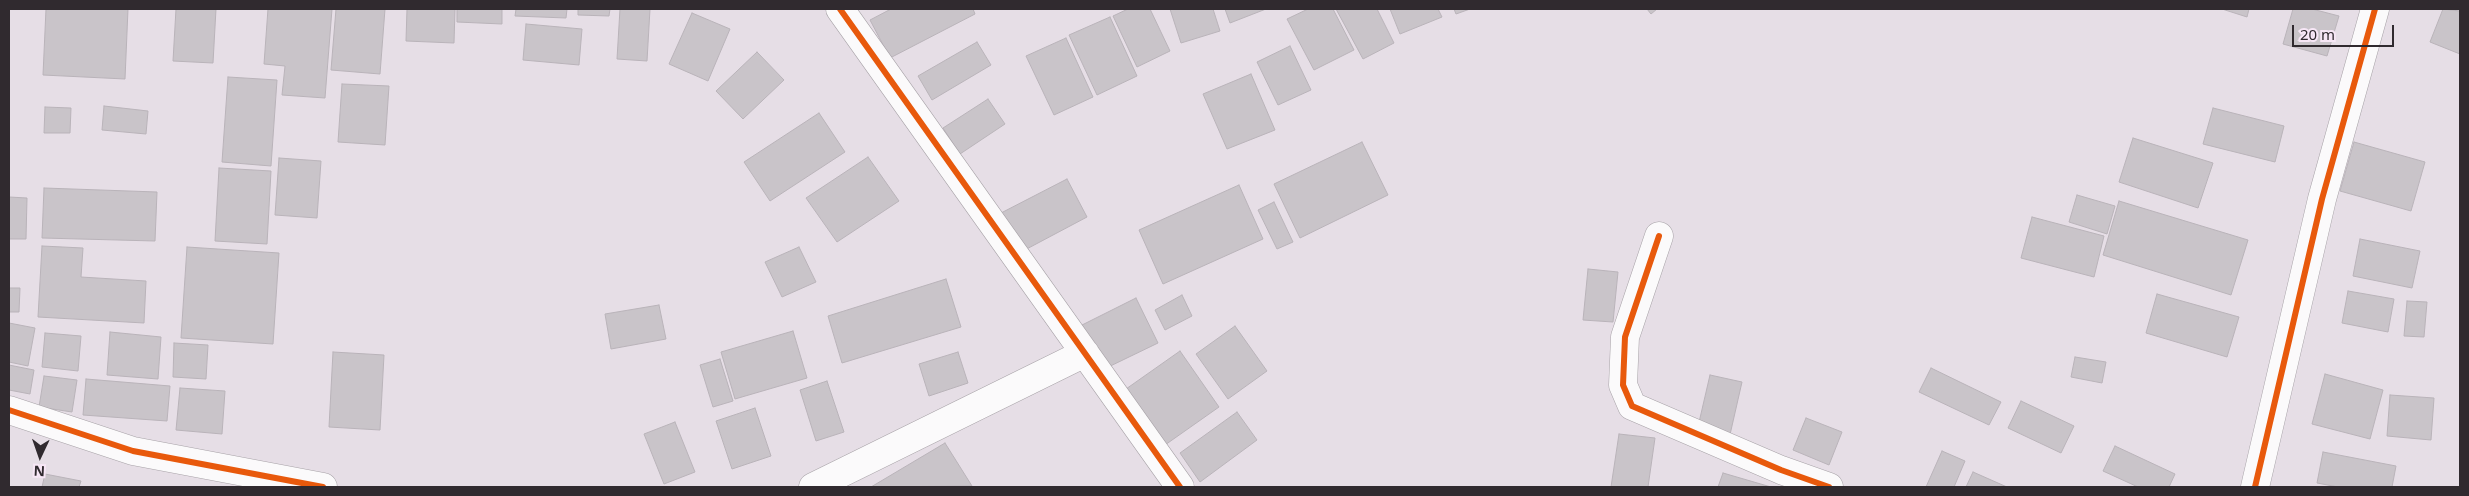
<!DOCTYPE html>
<html>
<head>
<meta charset="utf-8">
<style>
	body { margin:0 }
	#map { position:relative; width:2469px; height:496px; overflow:hidden; background:#e6dee6; font-family:"Noto Sans",sans-serif }
	canvas { display:block }
	.frame { position:absolute; inset:0; border:10px solid #302a2f; pointer-events:none }
	.north { position:absolute; left:15px; top:431px; width:50px; height:50px; -webkit-text-stroke:4px #f7e7f6; paint-order:stroke; rotate:183deg; font-size:14px; font-weight:700; line-height:20px; text-align:center; color:#302a2f }
	.north::after { content:''; display:block; margin:auto; width:18px; height:22px; background:#302a2f; clip-path:polygon(50% 0,100% 100%,50% 72%,0 100%) }
	.scale { position:absolute; left:2292px; top:25px; width:102px; height:22px; box-sizing:border-box; border:2px solid #302a2f; border-top:0; padding-left:6px; font-size:15px; line-height:18px; white-space:nowrap; color:#302a2f; -webkit-text-stroke:4px #f7e7f6; paint-order:stroke }
</style>
</head>
<body>
<div id="map">
<canvas width="2469" height="496"></canvas>
<div class="frame"></div>
<div class="north">N</div>
<div class="scale">20 m</div>
</div>
<script>
const g = document.querySelector('canvas').getContext('2d');
g.lineJoin = 'round';
function fill(path, color) { g.fillStyle = color; g.fill(path, 'evenodd'); }
const poly = rows => new Path2D(rows.map(r => 'M' + r).join(''));
function stroke(path, color, width, dash) { g.strokeStyle = color; g.lineWidth = width; g.lineCap = dash ? 'butt' : 'round'; g.setLineDash(dash || []); g.stroke(path); }
const building = poly([
	[46,9,128,9,125,79,43,75,46,9],
	[176,9,216,9,213,63,173,61,176,9],
	[268,9,332,9,325,98,282,95,285,66,264,64,268,9],
	[336,9,385,9,380,74,331,70,336,9],
	[407,9,455,9,454,43,406,41,407,9],
	[457,9,502,9,502,24,457,22,457,9],
	[516,9,567,9,566,18,515,16,516,9],
	[578,9,610,9,609,16,578,15,578,9],
	[620,9,650,9,647,61,617,59,620,9],
	[891,9,973,9,975,14,890,58,870,20,891,9],
	[1128,9,1150,9,1170,51,1137,67,1113,16,1128,9],
	[1170,9,1213,9,1220,31,1181,43,1170,9],
	[1225,9,1266,9,1230,23,1225,9],
	[1308,9,1333,9,1354,50,1314,70,1287,19,1308,9],
	[1336,9,1377,9,1394,43,1363,59,1336,9],
	[1390,9,1438,9,1442,17,1400,34,1390,9],
	[1454,9,1470,9,1456,14,1454,9],
	[1647,9,1657,9,1651,14,1647,9],
	[2222,9,2249,9,2247,17,2222,9],
	[2293,9,2312,9,2339,16,2327,56,2283,44,2293,9],
	[2443,9,2460,11,2460,54,2430,42,2443,9],
	[692,13,730,29,708,81,669,64,692,13],
	[1110,17,1137,76,1097,95,1069,35,1110,17],
	[526,24,582,29,579,65,523,60,526,24],
	[1066,38,1093,97,1054,115,1026,56,1066,38],
	[977,42,991,65,932,100,918,76,977,42],
	[1290,46,1311,90,1278,105,1257,62,1290,46],
	[757,52,784,80,743,119,716,91,757,52],
	[1251,74,1275,130,1227,149,1203,94,1251,74],
	[228,77,277,80,271,166,222,162,228,77],
	[342,84,389,86,385,145,338,142,342,84],
	[988,99,1005,124,960,154,943,128,988,99],
	[104,106,148,111,146,134,102,130,104,106],
	[45,107,71,108,70,133,44,133,45,107],
	[2213,108,2284,126,2275,162,2203,144,2213,108],
	[819,113,845,152,770,201,744,162,819,113],
	[2133,138,2213,163,2198,208,2119,182,2133,138],
	[1362,142,1388,195,1300,238,1274,184,1362,142],
	[2354,142,2425,162,2411,211,2340,191,2354,142],
	[868,157,899,201,837,242,806,198,868,157],
	[279,158,321,161,317,218,275,215,279,158],
	[219,168,271,171,267,244,215,241,219,168],
	[1067,179,1087,217,1021,252,1001,213,1067,179],
	[1239,185,1263,239,1163,284,1139,230,1239,185],
	[44,188,157,192,155,241,42,238,44,188],
	[2077,195,2115,206,2107,234,2069,222,2077,195],
	[9,197,27,198,26,239,9,239,9,197],
	[2119,201,2248,240,2231,295,2103,255,2119,201],
	[1274,202,1293,242,1277,249,1258,210,1274,202],
	[2032,217,2104,236,2094,277,2021,258,2032,217],
	[2360,239,2420,251,2412,288,2353,276,2360,239],
	[42,246,83,248,81,277,146,281,144,323,38,317,42,246],
	[187,247,279,253,273,344,181,338,187,247],
	[799,247,816,282,782,297,765,262,799,247],
	[1588,269,1618,272,1613,322,1583,320,1588,269],
	[946,279,961,327,842,363,828,316,946,279],
	[9,288,20,288,19,312,9,312,9,288],
	[2348,291,2394,299,2388,332,2342,323,2348,291],
	[2157,294,2239,317,2227,357,2146,333,2157,294],
	[1182,295,1192,316,1165,330,1155,310,1182,295],
	[1136,298,1158,343,1100,371,1078,327,1136,298],
	[2407,301,2427,302,2424,337,2404,336,2407,301],
	[659,305,666,339,611,349,605,314,659,305],
	[9,323,35,328,28,366,9,362,9,323],
	[1235,326,1267,371,1228,399,1196,354,1235,326],
	[793,331,807,378,735,399,721,352,793,331],
	[110,332,161,337,158,379,107,375,110,332],
	[45,333,81,336,78,371,42,367,45,333],
	[174,343,208,345,206,379,173,377,174,343],
	[1180,351,1219,407,1165,445,1126,389,1180,351],
	[333,352,384,355,380,430,329,427,333,352],
	[958,352,968,383,929,396,919,364,958,352],
	[2075,357,2106,362,2102,383,2071,377,2075,357],
	[720,359,733,401,713,407,700,365,720,359],
	[9,365,34,370,30,394,9,390,9,365],
	[1931,368,2001,402,1989,425,1919,392,1931,368],
	[2325,374,2383,390,2370,439,2312,424,2325,374],
	[1710,375,1742,382,1729,439,1697,431,1710,375],
	[44,376,77,380,72,412,39,407,44,376],
	[86,379,170,386,167,421,83,415,86,379],
	[827,381,844,432,816,441,800,390,827,381],
	[180,388,225,391,222,434,176,430,180,388],
	[2390,395,2434,398,2431,440,2387,436,2390,395],
	[2021,401,2074,426,2061,453,2008,428,2021,401],
	[755,408,771,456,732,469,716,421,755,408],
	[1237,412,1257,440,1200,482,1180,453,1237,412],
	[1806,418,1842,432,1829,465,1793,450,1806,418],
	[675,422,695,472,664,484,644,434,675,422],
	[1619,434,1655,438,1648,487,1611,487,1619,434],
	[945,443,972,486,871,487,945,443],
	[2115,446,2175,474,2169,487,2138,487,2103,471,2115,446],
	[1942,451,1965,461,1954,487,1926,487,1942,451],
	[2323,452,2396,466,2392,487,2338,487,2317,483,2323,452],
	[1973,472,2007,487,1966,487,1973,472],
	[1723,473,1771,487,1718,487,1723,473],
	[45,474,81,481,79,487,42,487,45,474]
]);
const minor = poly([
	[840,9,1180,487],
	[1659,236,1625,337,1623,385,1632,406,1781,470,1829,487],
	[9,410,133,451,323,487],
	[813,487,1085,353],
	[2255,487,2322,199,2375,9]
]);
const cycleway = poly([
	[840,9,1180,487],
	[1659,236,1625,337,1623,385,1632,406,1781,470,1829,487],
	[9,410,133,451,323,487],
	[2255,487,2322,199,2375,9]
]);
fill(building, '#c9c4c9');
stroke(building, '#b9b3b9', 1);
stroke(minor, '#a7a2a7', 29);
stroke(minor, '#fbfafb', 28);
stroke(cycleway, '#e8590c', 6);
</script>
</body>
</html>
